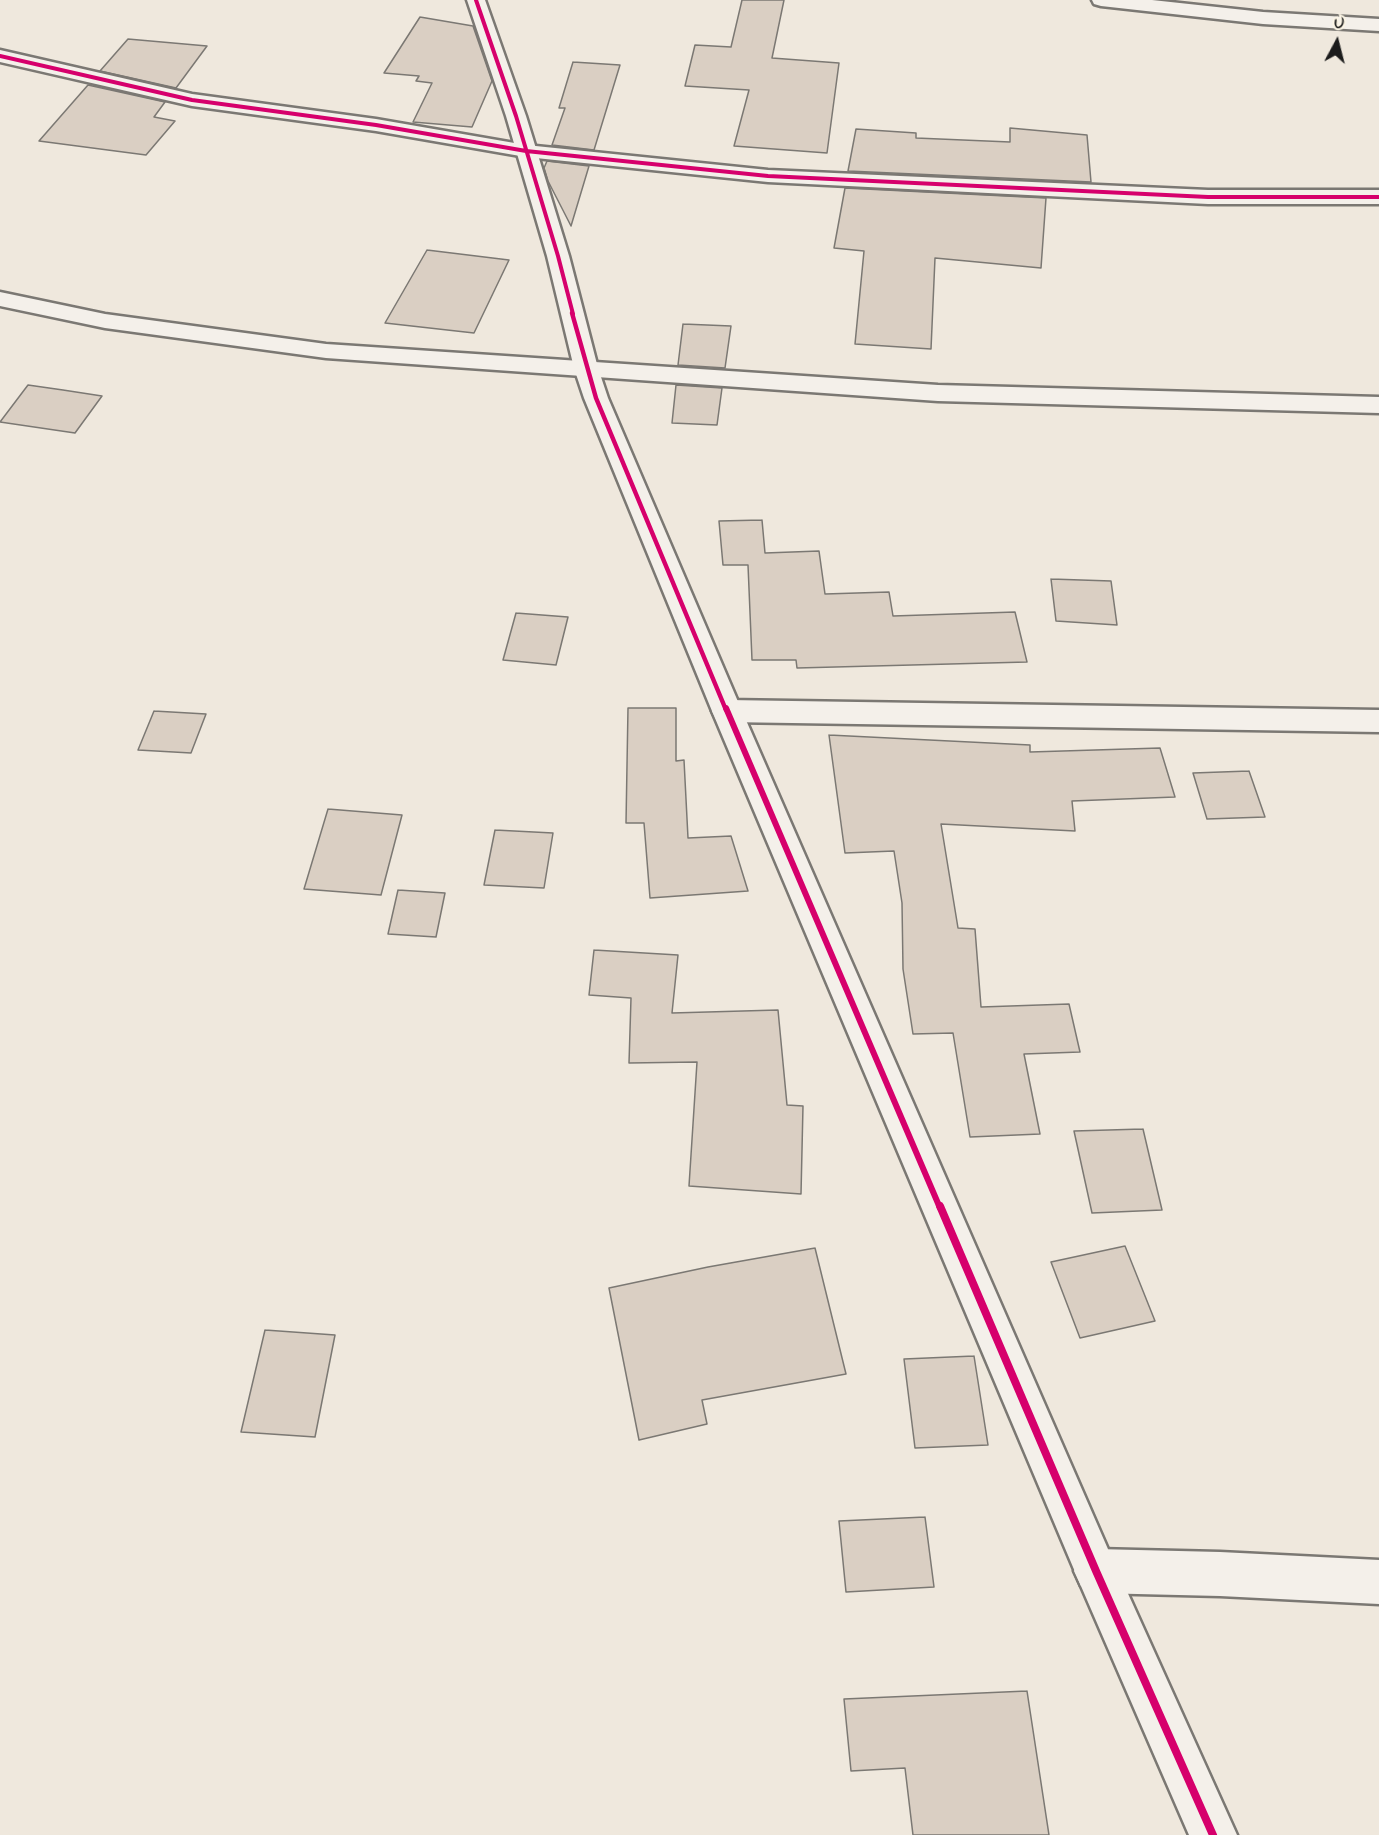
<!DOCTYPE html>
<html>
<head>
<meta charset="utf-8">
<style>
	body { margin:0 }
	#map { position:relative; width:1379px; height:1835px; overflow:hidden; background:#efe8dd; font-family:Mynerve,sans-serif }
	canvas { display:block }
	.north { position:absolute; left:1307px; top:12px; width:60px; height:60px; -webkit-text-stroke:4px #fcf5e5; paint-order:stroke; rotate:7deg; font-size:16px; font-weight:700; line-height:24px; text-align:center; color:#1c1c1c }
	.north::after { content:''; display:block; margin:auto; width:21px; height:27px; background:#1c1c1c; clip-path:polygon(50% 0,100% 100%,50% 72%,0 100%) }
</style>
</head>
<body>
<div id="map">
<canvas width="1379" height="1835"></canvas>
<div class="north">U</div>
</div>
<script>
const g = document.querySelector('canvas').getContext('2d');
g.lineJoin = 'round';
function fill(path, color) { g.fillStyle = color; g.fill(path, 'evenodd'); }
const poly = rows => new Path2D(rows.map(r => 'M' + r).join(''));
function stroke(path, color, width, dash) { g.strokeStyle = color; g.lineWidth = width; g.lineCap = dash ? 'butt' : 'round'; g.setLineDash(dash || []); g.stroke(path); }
const building = poly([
	[742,0,784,0,772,58,839,63,827,153,734,146,749,90,685,86,695,45,731,47,742,0],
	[420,17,473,26,492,81,472,127,413,122,432,83,416,81,419,76,384,73,420,17],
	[128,39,207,46,176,88,100,71,128,39],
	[573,62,620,65,594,150,552,145,565,108,559,108,573,62],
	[88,85,165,102,154,117,175,121,146,155,39,141,88,85],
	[1010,128,1087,135,1091,182,848,171,856,129,916,133,916,138,1010,142,1010,128],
	[547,161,589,166,571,226,548,181,544,168,547,161],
	[845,188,1046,198,1041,268,935,258,931,349,855,344,864,251,834,248,845,188],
	[427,250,509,260,474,333,385,323,427,250],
	[683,324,731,326,725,368,678,365,683,324],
	[28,385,63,390,102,396,75,433,0,422,28,385],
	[676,385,722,388,717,425,672,423,676,385],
	[762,520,765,553,819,551,825,594,889,592,893,616,1015,612,1027,662,797,668,796,660,752,660,748,565,723,565,719,521,762,520],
	[1051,579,1111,581,1117,625,1056,621,1051,579],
	[516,613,568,617,556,665,503,660,516,613],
	[628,708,676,708,676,761,684,760,688,838,731,836,748,891,650,898,644,823,626,823,628,708],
	[154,711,206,714,191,753,138,750,154,711],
	[829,735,1030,745,1030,752,1160,748,1175,797,1072,801,1075,831,941,824,958,928,975,929,981,1007,1069,1004,1080,1052,1024,1054,1040,1134,970,1137,953,1033,913,1034,903,969,902,903,894,851,845,853,829,735],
	[1249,771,1265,817,1207,819,1193,773,1249,771],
	[328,809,402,815,381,895,304,889,328,809],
	[495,830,553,833,544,888,484,885,495,830],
	[398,890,445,893,436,937,388,934,398,890],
	[594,950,678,955,672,1013,778,1010,787,1105,803,1106,801,1194,689,1186,697,1062,629,1063,631,998,589,995,594,950],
	[1143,1129,1162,1210,1092,1213,1074,1131,1143,1129],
	[1125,1246,1155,1321,1080,1338,1051,1262,1125,1246],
	[815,1248,846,1374,702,1400,707,1424,639,1440,609,1288,708,1267,815,1248],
	[265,1330,335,1335,315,1437,241,1432,265,1330],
	[974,1356,988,1445,915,1448,904,1359,974,1356],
	[925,1517,934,1587,846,1592,839,1521,925,1517],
	[1027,1691,1049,1835,913,1835,905,1768,851,1771,844,1699,1027,1691]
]);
const street = poly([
	[1092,0,1152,0,1263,12,1379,19,1379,31,1263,24,1101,6,1094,4,1092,0],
	[0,50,192,94,376,119,526,145,768,170,1208,190,1379,190,1379,204,1208,204,768,182,526,157,376,131,192,106,0,62,0,50],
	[0,292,105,314,326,344,938,385,1379,397,1379,413,938,401,326,358,105,328,0,306,0,292],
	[727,700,1379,710,1379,732,727,722,716,719,712,711,716,703,727,700],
	[1096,1549,1220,1552,1379,1560,1379,1604,1220,1596,1096,1593,1081,1586,1074,1571,1081,1556,1096,1549]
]);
const secondary = poly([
	[467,0,485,0,526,116,569,256,598,368,608,398,742,711,1111,1556,1237,1835,1189,1835,1081,1586,712,711,584,398,574,368,547,256,506,116,467,0]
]);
const cyclewayFar3 = poly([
	[476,0,516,116,558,256,573,314],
	[0,56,192,100,376,125,526,151,768,176,1208,197,1379,197]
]);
const cyclewayFar2 = poly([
	[572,313,596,398,726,710]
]);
const cyclewayFar1 = poly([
	[726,708,940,1208]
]);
const cycleway = poly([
	[940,1206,1096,1571,1213,1835]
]);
fill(building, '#dacfc3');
stroke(building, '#7b7873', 1.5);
stroke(street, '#7b7873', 5);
stroke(secondary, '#7b7873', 5);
fill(street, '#f4f0ea');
fill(secondary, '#f4f0ea');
stroke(cyclewayFar3, '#d6006c', 4);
stroke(cyclewayFar2, '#d6006c', 4.5);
stroke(cyclewayFar1, '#d6006c', 6);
stroke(cycleway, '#d6006c', 8);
</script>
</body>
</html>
